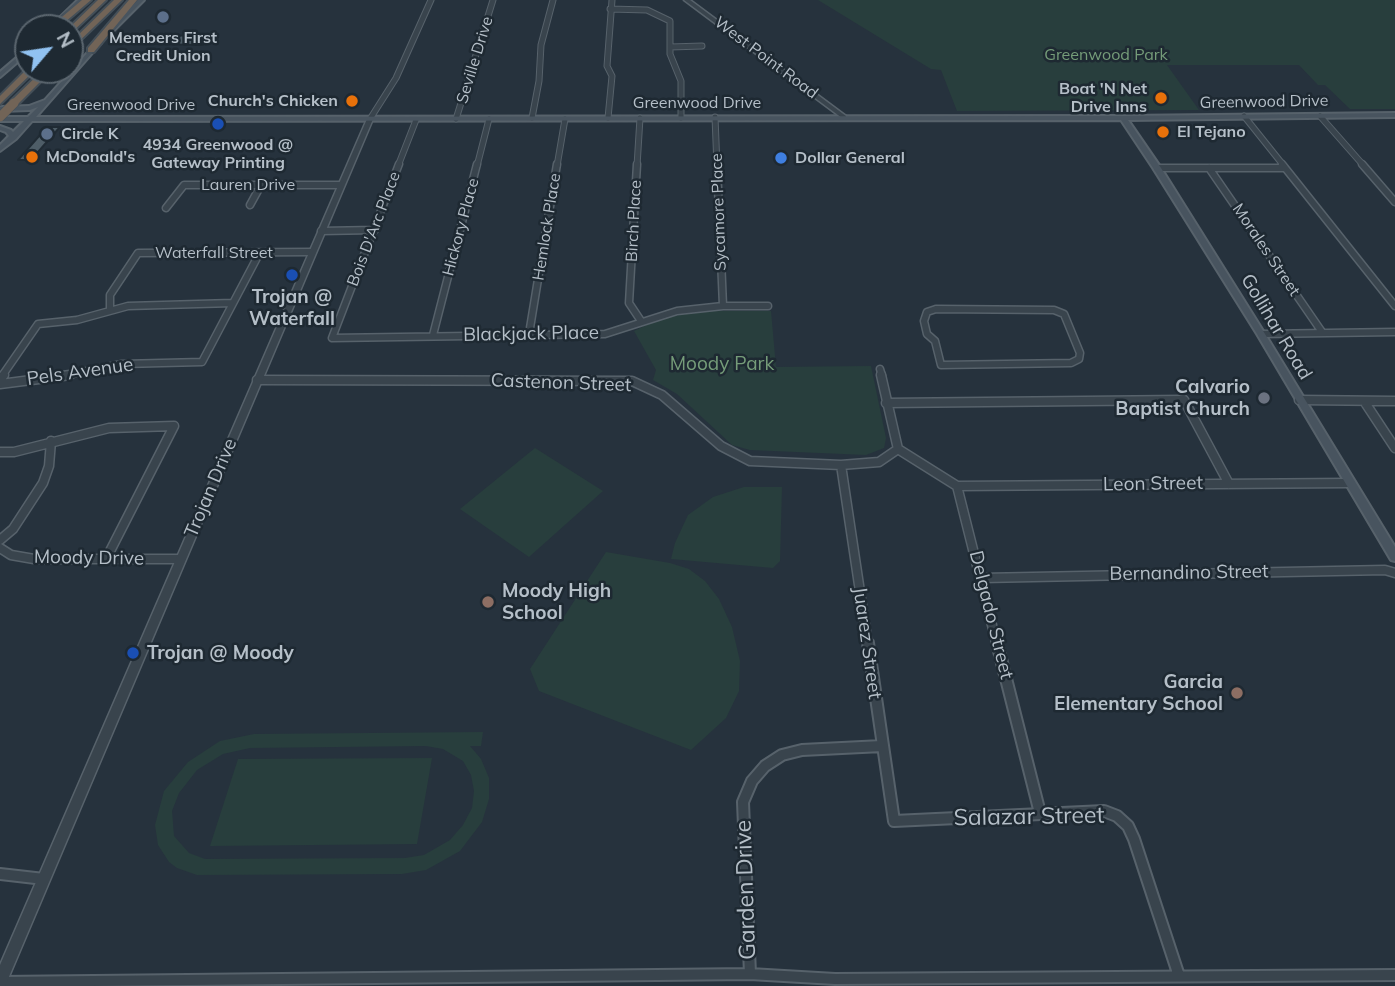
<!DOCTYPE html>
<html>
<head>
<meta charset="utf-8">
<style>
	body { margin:0 }
	#map { position:relative; width:1395px; height:986px; overflow:hidden; background:#26323d; font-family:Mulish,sans-serif }
	canvas { display:block }
	.north { position:absolute; left:14px; top:14px; width:70px; height:70px; box-sizing:border-box; background:#1e2932; border:2px solid #5a656e; border-radius:50%; rotate:61deg; font-size:19px; font-weight:700; line-height:28px; text-align:center; color:#b5bfc8 }
	.north::after { content:''; display:block; margin:auto; width:24px; height:32px; background:#91c2f1; clip-path:polygon(50% 0,100% 100%,50% 72%,0 100%) }
</style>
</head>
<body>
<div id="map">
<canvas width="1395" height="986"></canvas>
<div class="north">N</div>
</div>
<script>
const g = document.querySelector('canvas').getContext('2d');
g.lineJoin = 'round';
function fill(path, color) { g.fillStyle = color; g.fill(path, 'evenodd'); }
const poly = rows => new Path2D(rows.map(r => 'M' + r).join(''));
function stroke(path, color, width, dash) { g.strokeStyle = color; g.lineWidth = width; g.lineCap = dash ? 'butt' : 'round'; g.setLineDash(dash || []); g.stroke(path); }
function write(font, color, halo, rows, align = 'center') {
  g.font = font + ' Mulish,sans-serif'; g.lineWidth = 5; g.setLineDash([]); g.textBaseline = 'middle'; g.strokeStyle = halo; g.fillStyle = color; for (const [text, x, y, turn = 0] of rows) {
    g.save(); g.translate(x, y); g.rotate((+turn || 0) * Math.PI / 180); g.textAlign = isNaN(turn) ? turn : align; if (halo) g.strokeText(text, 0, 0); g.fillText(text, 0, 0); g.restore();
  }
}
const green = poly([
	[818,0,1395,0,1395,109,1350,109,1325,85,1318,85,1299,65,1167,65,1199,110,957,111,941,70,931,69],
	[705,311,771,311,776,367,871,366,886,438,884,448,866,455,750,450,732,445,677,394,653,380,656,370,634,331,661,318],
	[535,448,603,491,529,557,460,509],
	[744,487,782,487,780,561,773,568,671,559,675,543,688,515,713,497],
	[606,552,670,563,689,569,705,581,719,599,732,627,740,661,739,691,726,718,691,750,539,691,530,669],
	[483,732,481,746,470,746,481,759,489,778,489,799,482,822,460,851,426,870,402,874,197,875,177,868,169,862,158,845,155,825,164,791,188,762,220,741,254,734],
	[426,746,443,749,463,761,471,775,474,791,472,808,463,825,450,840,424,855,405,858,205,859,189,853,174,836,172,811,179,793,197,770,223,754,250,748],
	[432,758,417,844,210,846,238,759]
]);
const building = poly([
	[210,35,203,45,152,44,159,36,210,35],
	[47,127,60,127,31,160,18,160,47,127]
]);
const minorFar3 = poly([
	[610,9,647,10,670,21,670,54,681,81,681,118],
	[670,47,702,46],
	[1244,116,1284,166],
	[1320,116,1364,166],
	[715,117,717,166],
	[532,118,539,81,541,45,553,0],
	[608,118,612,76,607,66,612,0],
	[370,119,396,78,431,0],
	[456,119,493,0],
	[398,166,416,120],
	[477,166,489,119],
	[557,166,565,119],
	[637,166,640,118]
]);
const minorFar2 = poly([
	[399,164,332,338,605,334,677,311,723,306,768,306],
	[637,164,629,303,641,321],
	[717,164,723,306],
	[1282,164,1395,306],
	[1362,164,1395,202],
	[1157,168,1285,168],
	[1209,168,1322,332],
	[250,205,261,185],
	[166,208,184,185,341,185],
	[321,231,375,230],
	[110,309,110,295,138,253,312,252],
	[936,309,1054,310,1064,314,1080,353,1079,359,1071,363,941,365,935,341,927,334,924,321,927,312,936,309],
	[529,334,557,164],
	[1261,334,1395,332],
	[433,335,477,164],
	[880,369,882,376],
	[2,376,38,324,77,320,128,306,233,303],
	[62,376,122,364,202,362,259,254]
]);
const minorFar1 = poly([
	[881,375,898,449,957,486,997,645],
	[0,380,4,375],
	[257,380,632,381,662,395,721,446,750,461,841,465,879,462,898,449],
	[0,384,70,375],
	[1299,400,1395,401],
	[1364,401,1395,448],
	[886,403,1184,400,1229,484],
	[0,452,14,452,109,428,174,426,106,559],
	[841,465,868,645],
	[957,486,1349,483],
	[0,540,13,529,43,483,49,466,51,441],
	[0,548,11,555,34,559,181,559],
	[982,578,1385,570,1395,573]
]);
const minor = poly([
	[868,643,894,821,1104,811,1117,816,1128,826,1134,839,1179,976],
	[997,643,1040,813],
	[0,874,44,879],
	[750,974,743,802,752,781,765,766,782,755,802,750,882,746],
	[0,982,750,974,835,979,1395,975]
]);
const tertiary = poly([
	[684,0,690,0,846,116,846,118,842,118,684,0],
	[370,117,373,119,5,986,0,986,0,965,367,119,370,117]
]);
const secondary = poly([
	[78,0,84,0,55,28,49,28,78,0],
	[138,0,144,0,111,33,107,33,107,31,138,0],
	[98,41,101,43,100,44,36,117,1123,116,1395,113,1395,117,1128,120,1161,168,1265,334,1395,547,1395,561,1391,560,1257,334,1153,168,1121,120,32,121,16,139,0,151,0,145,9,136,6,132,0,130,0,126,11,130,13,132,24,121,0,121,0,117,28,117,38,107,30,110,0,111,0,107,29,106,45,100,98,41],
	[28,48,28,53,0,77,0,72,28,48]
]);
const motorway = poly([
	[82,0,91,0,58,28,49,28,82,0],
	[98,0,106,0,70,34,69,28,98,0],
	[114,0,122,0,70,50,70,43,114,0],
	[129,0,137,0,94,52,88,52,88,48,129,0],
	[28,68,28,70,35,70,0,104,0,96,28,68],
	[43,70,52,70,17,105,11,105,11,101,43,70]
]);
const motorwayBridge = poly([
	[0,117,14,103]
]);
const markers = [
	[163,17,7,"#5c6f8a"],
	[1161,98,7,"#e8710a"],
	[352,101,7,"#e8710a"],
	[218,124,7,"#1a4fb4"],
	[1163,132,7,"#e8710a"],
	[47,134,7,"#5c6f8a"],
	[32,157,7,"#e8710a"],
	[781,158,7,"#3f7fe0"],
	[292,275,7,"#1a4fb4"],
	[1264,398,7,"#6b7280"],
	[488,602,7,"#8d6e63"],
	[133,653,7,"#1a4fb4"],
	[1237,693,7,"#8d6e63"]
];
const farPoinames = [
	["Members First",163,38,"center"],
	["Credit Union",163,56,"center"],
	["Boat 'N Net",1147,89,"right"],
	["Drive Inns",1147,107,"right"],
	["Church's Chicken",338,101,"right"],
	["El Tejano",1177,132],
	["Circle K",61,134],
	["4934 Greenwood @",218,145,"center"],
	["Gateway Printing",218,163,"center"],
	["McDonald's",46,157],
	["Dollar General",795,158]
];
const farParknames = [
	["Greenwood Park",1106,55]
];
const farStreetnames = [
	["West Point Road",766,58,37],
	["Seville Drive",475,60,-73],
	["Greenwood Drive",1264,102,-1],
	["Greenwood Drive",697,103],
	["Greenwood Drive",131,105],
	["Lauren Drive",248,185],
	["Sycamore Place",719,212,-92],
	["Birch Place",634,221,-87],
	["Hickory Place",461,227,-75],
	["Hemlock Place",547,227,-81],
	["Bois D'Arc Place",374,229,-69],
	["Morales Street",1266,250,56],
	["Waterfall Street",214,253]
];
const poiNames = [
	["Trojan @",292,297,"center"],
	["Waterfall",292,319,"center"],
	["Calvario",1250,387],
	["Baptist Church",1250,409],
	["Moody High",502,591,"left"],
	["School",502,613,"left"],
	["Trojan @ Moody",147,653,"left"],
	["Garcia",1223,682],
	["Elementary School",1223,704]
];
const streetNames = [
	["Gollihar Road",1276,327,59],
	["Blackjack Place",531,334,-1],
	["Pels Avenue",80,372,-8],
	["Castenon Street",561,383,2],
	["Leon Street",1153,484,-1],
	["Trojan Drive",211,488,-67],
	["Moody Drive",89,558,1],
	["Bernandino Street",1189,573,-1],
	["Delgado Street",991,615,76],
	["Juarez Street",867,643,82]
];
const parkNames = [
	["Moody Park",722,364]
];
const nearStreetnames = [
	["Salazar Street",1029,817,-1],
	["Garden Drive",746,890,-92]
];
fill(green, '#283e3d');
fill(building, '#4e5d67');
stroke(building, '#202b34', 2);
stroke(minorFar3, '#57626b', 7);
stroke(minorFar2, '#57626b', 9);
stroke(minorFar1, '#57626b', 11);
stroke(minor, '#57626b', 14);
stroke(tertiary, '#57626b', 3);
stroke(secondary, '#57626b', 4);
stroke(motorway, '#444f58', 4);
stroke(minorFar3, '#39444d', 5);
stroke(minorFar2, '#39444d', 6);
stroke(minorFar1, '#39444d', 8);
stroke(minor, '#39444d', 10);
fill(tertiary, '#39444d');
fill(secondary, '#48545f');
fill(motorway, '#726457');
stroke(motorwayBridge, '#444f58', 10, []);
stroke(motorwayBridge, '#726457', 9);
for (const [x, y, r, color] of markers) { const dot = new Path2D(); dot.arc(x, y, r, 0, 2 * Math.PI); g.fillStyle = color; g.fill(dot); stroke(dot, '#1e2932', 2.5); }
write('bold 16px', '#b5bfc8', '#1e2932', farPoinames, 'left');
write('16px', '#759c79', '#1e2932', farParknames);
write('16px', '#b5bfc8', '#1e2932', farStreetnames);
write('bold 19px', '#b5bfc8', '#1e2932', poiNames, 'right');
write('19px', '#b5bfc8', '#1e2932', streetNames);
write('19px', '#759c79', '#1e2932', parkNames);
write('23px', '#b5bfc8', '#1e2932', nearStreetnames);
</script>
</body>
</html>
